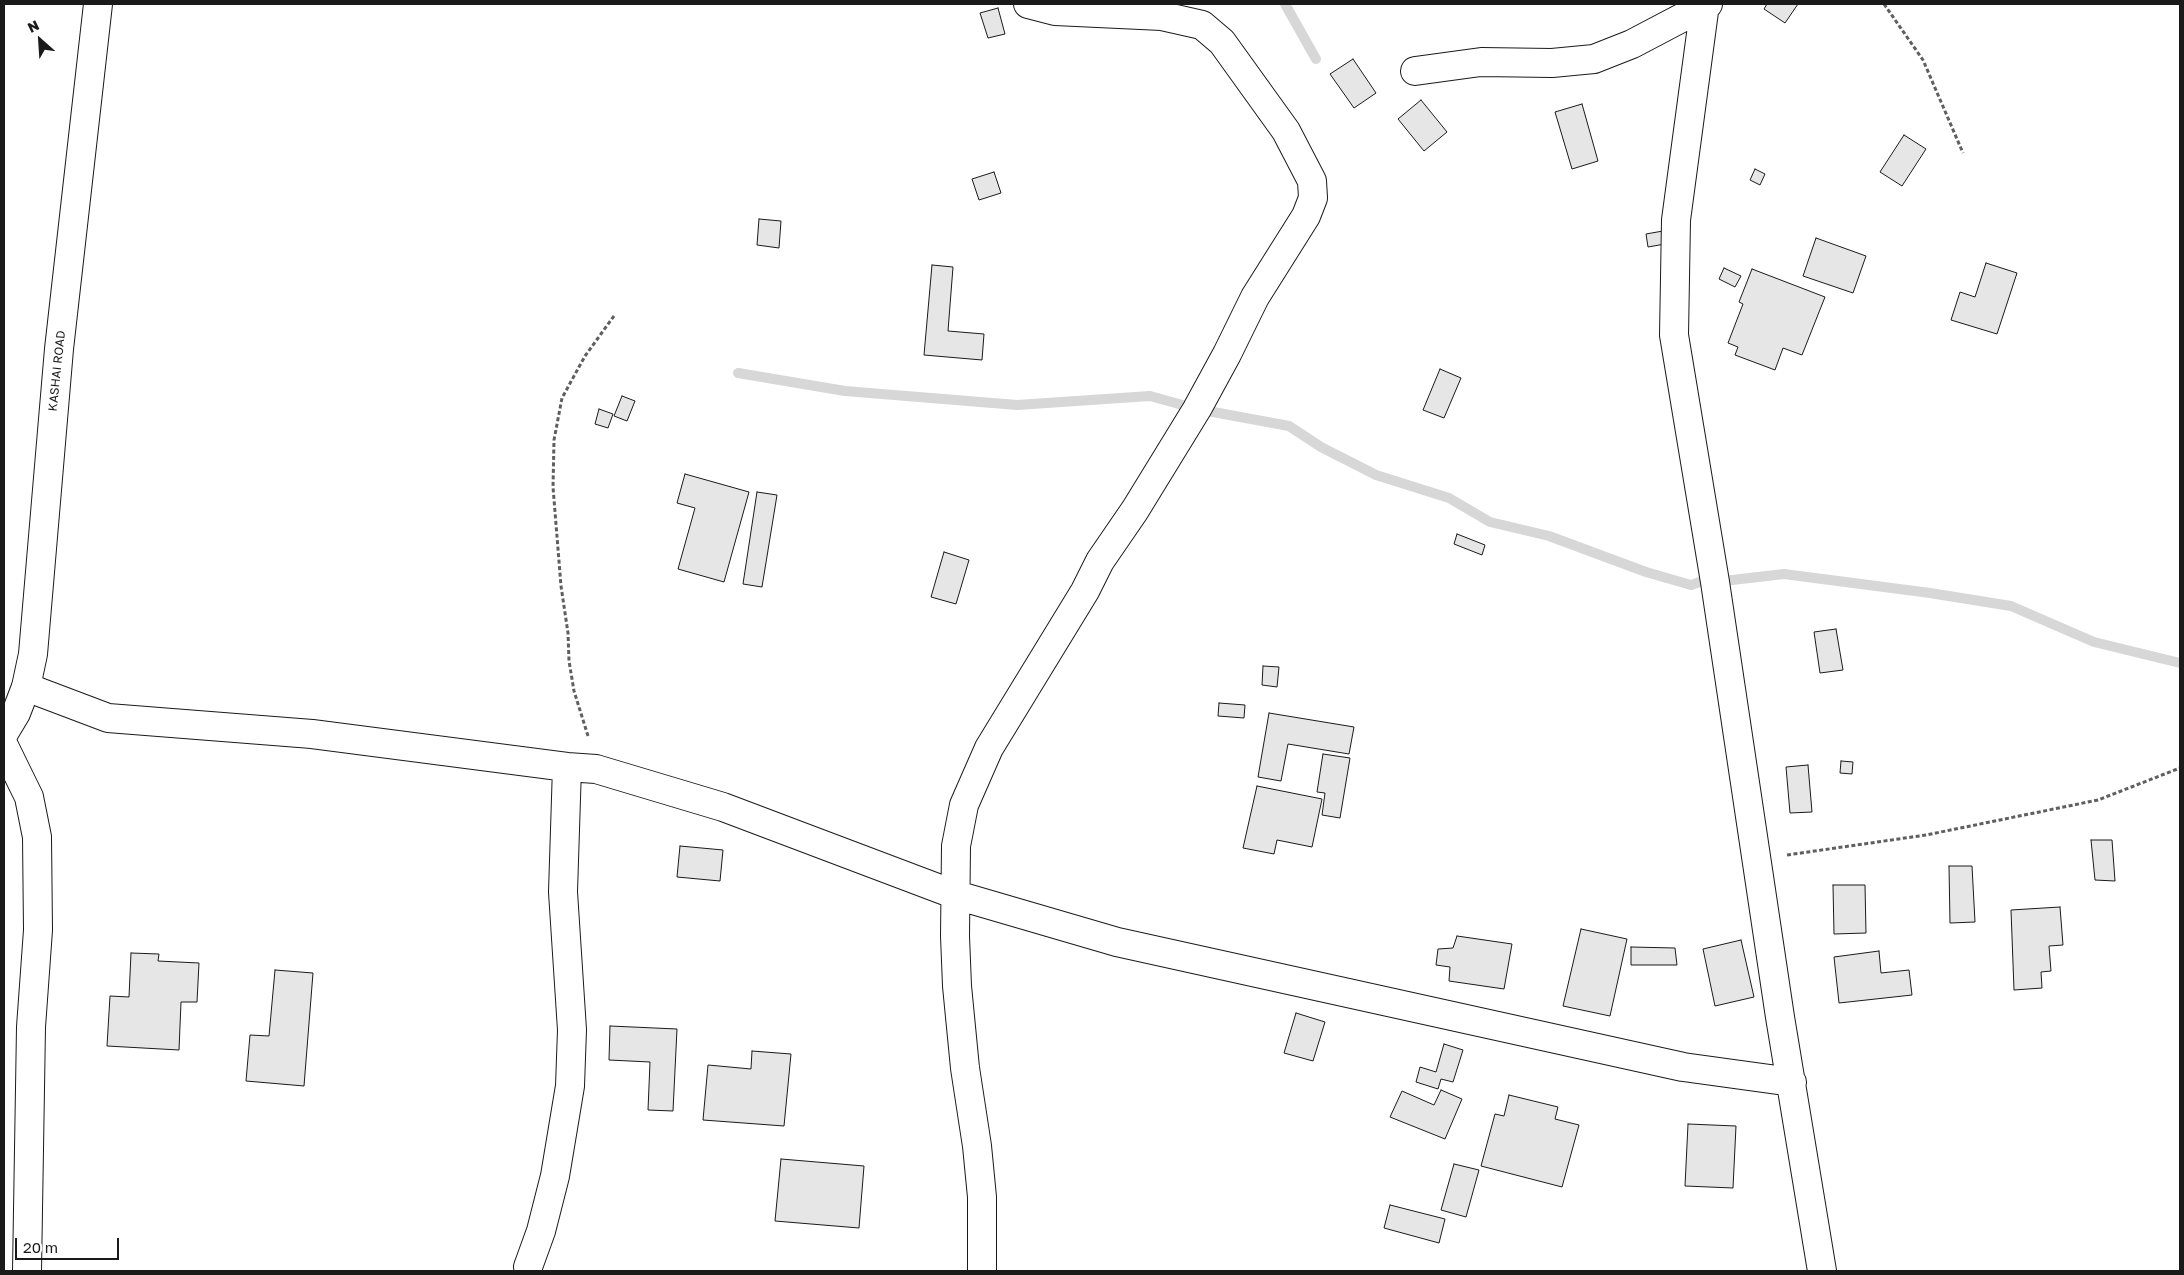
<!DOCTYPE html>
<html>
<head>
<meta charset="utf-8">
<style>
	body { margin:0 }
	#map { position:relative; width:2184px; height:1275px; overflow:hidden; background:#fff; font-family:"Golos Text",sans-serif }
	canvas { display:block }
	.frame { position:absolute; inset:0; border:5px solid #1a1a1a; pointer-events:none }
	.north { position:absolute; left:15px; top:15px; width:50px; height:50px; -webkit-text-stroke:4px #fff; paint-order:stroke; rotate:334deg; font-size:14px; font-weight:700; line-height:20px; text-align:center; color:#1a1a1a }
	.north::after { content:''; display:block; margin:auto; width:18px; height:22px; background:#1a1a1a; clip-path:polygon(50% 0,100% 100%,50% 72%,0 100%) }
	.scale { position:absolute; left:15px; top:1238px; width:104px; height:22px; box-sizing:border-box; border:2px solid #1a1a1a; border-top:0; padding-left:6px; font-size:15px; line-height:18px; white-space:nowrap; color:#1a1a1a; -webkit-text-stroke:4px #fff; paint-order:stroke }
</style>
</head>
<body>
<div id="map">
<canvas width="2184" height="1275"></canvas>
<div class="frame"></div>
<div class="north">N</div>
<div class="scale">20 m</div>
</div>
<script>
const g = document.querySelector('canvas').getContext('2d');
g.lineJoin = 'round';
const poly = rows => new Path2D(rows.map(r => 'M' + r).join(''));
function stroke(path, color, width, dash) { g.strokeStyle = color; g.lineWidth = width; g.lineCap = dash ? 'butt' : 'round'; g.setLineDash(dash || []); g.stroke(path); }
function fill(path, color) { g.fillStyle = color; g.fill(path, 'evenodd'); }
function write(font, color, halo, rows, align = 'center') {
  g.font = font + ' "Golos Text",sans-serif'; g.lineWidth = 4; g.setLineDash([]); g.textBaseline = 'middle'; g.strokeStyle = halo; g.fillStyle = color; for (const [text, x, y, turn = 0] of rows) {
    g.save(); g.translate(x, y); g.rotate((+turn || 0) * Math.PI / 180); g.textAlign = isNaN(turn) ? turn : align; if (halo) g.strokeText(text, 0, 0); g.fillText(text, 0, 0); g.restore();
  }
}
const stream = poly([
	[1285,4,1316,59],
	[738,373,845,391,1017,405,1150,396,1197,409,1289,426,1321,447,1376,475,1449,498,1490,522,1549,536,1646,572,1691,585,1706,580,1715,582,1784,574,1930,593,2011,606,2094,642,2180,663]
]);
const building = poly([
	[1767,4,1798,4,1785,23,1764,9,1767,4],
	[998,8,1005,34,988,38,980,13,998,8],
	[1353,59,1376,93,1354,108,1330,74,1353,59],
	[1421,100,1447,132,1424,151,1398,119,1421,100],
	[1582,104,1598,161,1572,169,1555,112,1582,104],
	[1904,135,1926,149,1902,186,1880,172,1904,135],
	[1755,169,1765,174,1760,185,1750,180,1755,169],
	[994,172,1001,193,979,200,972,179,994,172],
	[759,219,781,221,779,248,757,245,759,219],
	[1663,231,1665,244,1648,247,1646,234,1663,231],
	[1816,238,1866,256,1853,293,1803,276,1816,238],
	[1986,263,2017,273,1997,334,1951,320,1960,292,1975,297,1986,263],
	[932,265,953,267,948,331,984,334,982,360,924,355,932,265],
	[1724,268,1741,276,1735,287,1719,279,1724,268],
	[1752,269,1825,297,1802,355,1783,348,1775,370,1735,355,1738,347,1728,343,1743,304,1739,302,1752,269],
	[1440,369,1461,378,1444,418,1423,410,1440,369],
	[622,396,635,401,627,421,614,416,622,396],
	[599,409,613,414,608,428,595,424,599,409],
	[685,474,749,492,724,582,678,569,695,508,677,503,685,474],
	[757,492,777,495,762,587,743,584,757,492],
	[1457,534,1485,545,1482,555,1454,544,1457,534],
	[944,552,969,560,956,604,931,597,944,552],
	[1836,629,1843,670,1820,673,1814,632,1836,629],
	[1263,666,1279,667,1277,687,1262,685,1263,666],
	[1219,703,1245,705,1244,718,1218,716,1219,703],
	[1269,713,1354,727,1349,754,1288,744,1281,781,1258,777,1269,713],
	[1323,754,1350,758,1340,818,1322,815,1325,793,1317,792,1323,754],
	[1841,761,1853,762,1852,774,1840,773,1841,761],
	[1808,765,1812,812,1790,813,1786,767,1808,765],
	[1257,786,1322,799,1312,847,1277,840,1274,854,1243,848,1257,786],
	[2091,840,2112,840,2115,881,2095,880,2091,840],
	[680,846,723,850,720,881,677,877,680,846],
	[1949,866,1972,866,1975,922,1950,923,1949,866],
	[1833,885,1865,885,1866,933,1834,934,1833,885],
	[2060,907,2063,945,2049,946,2051,971,2041,972,2042,988,2014,990,2011,910,2060,907],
	[1581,929,1627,939,1610,1016,1563,1006,1581,929],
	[1457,936,1512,944,1504,989,1449,981,1450,967,1436,965,1438,949,1453,948,1457,936],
	[1741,940,1754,997,1715,1006,1703,949,1741,940],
	[1631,947,1675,948,1677,965,1631,965,1631,947],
	[1879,951,1881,973,1909,970,1912,995,1839,1003,1834,957,1879,951],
	[131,953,159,954,158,961,199,963,197,1002,181,1002,179,1050,107,1046,110,996,129,997,131,953],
	[275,970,313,973,304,1086,246,1081,250,1035,269,1036,275,970],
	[1296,1013,1325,1022,1313,1061,1284,1053,1296,1013],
	[610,1026,677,1029,673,1111,648,1110,650,1062,609,1060,610,1026],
	[1444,1044,1463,1050,1453,1082,1441,1079,1438,1089,1416,1082,1420,1067,1436,1072,1444,1044],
	[752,1051,791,1054,784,1126,703,1120,708,1065,751,1069,752,1051],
	[1441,1090,1462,1099,1445,1139,1390,1117,1402,1091,1434,1105,1441,1090],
	[1509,1095,1558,1107,1555,1119,1579,1125,1562,1187,1481,1166,1495,1114,1504,1116,1509,1095],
	[1688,1124,1736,1126,1733,1188,1685,1186,1688,1124],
	[781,1159,864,1166,859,1228,775,1221,781,1159],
	[1454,1164,1479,1170,1466,1217,1441,1210,1454,1164],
	[1390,1205,1445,1219,1439,1243,1384,1228,1390,1205]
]);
const path = poly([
	[1884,4,1923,60,1963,153],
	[588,736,574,691,569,661,568,633,561,586,553,487,554,440,562,398,585,356,614,316],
	[1787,855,1926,835,2098,800,2180,768]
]);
const street = poly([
	[1705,4,1676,220,1674,335,1715,582,1780,1017,1822,1271],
	[1415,71,1481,62,1552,63,1594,59,1632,44,1708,4],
	[26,687,108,718,312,734,567,767,596,769,723,807,956,895,1117,942,1683,1067,1792,1082],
	[4,746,29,797,37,837,38,930,31,1027,27,1271],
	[528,1267,541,1231,555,1176,570,1086,572,1030,563,892,567,767],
	[982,1271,982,1197,977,1146,965,1068,957,986,955,936,956,846,964,805,989,748,1085,591,1100,561,1135,510,1197,409,1227,354,1255,297,1306,216,1313,198,1312,181,1286,131,1222,42,1202,25,1162,16,1055,11,1028,4]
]);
const secondary = poly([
	[4,733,16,713,26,687,33,654,59,349,98,4]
]);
const streetNames = [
	["KASHAI ROAD",57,371,-84]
];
stroke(stream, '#d7d7d7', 10);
fill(building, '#e6e6e6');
stroke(building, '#1a1a1a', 1);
stroke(street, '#1a1a1a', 30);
stroke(secondary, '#1a1a1a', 30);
stroke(path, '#5f5f5f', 3, [4, 2.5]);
stroke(street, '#fff', 28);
stroke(secondary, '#fff', 28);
write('12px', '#1a1a1a', '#fff', streetNames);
</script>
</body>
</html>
